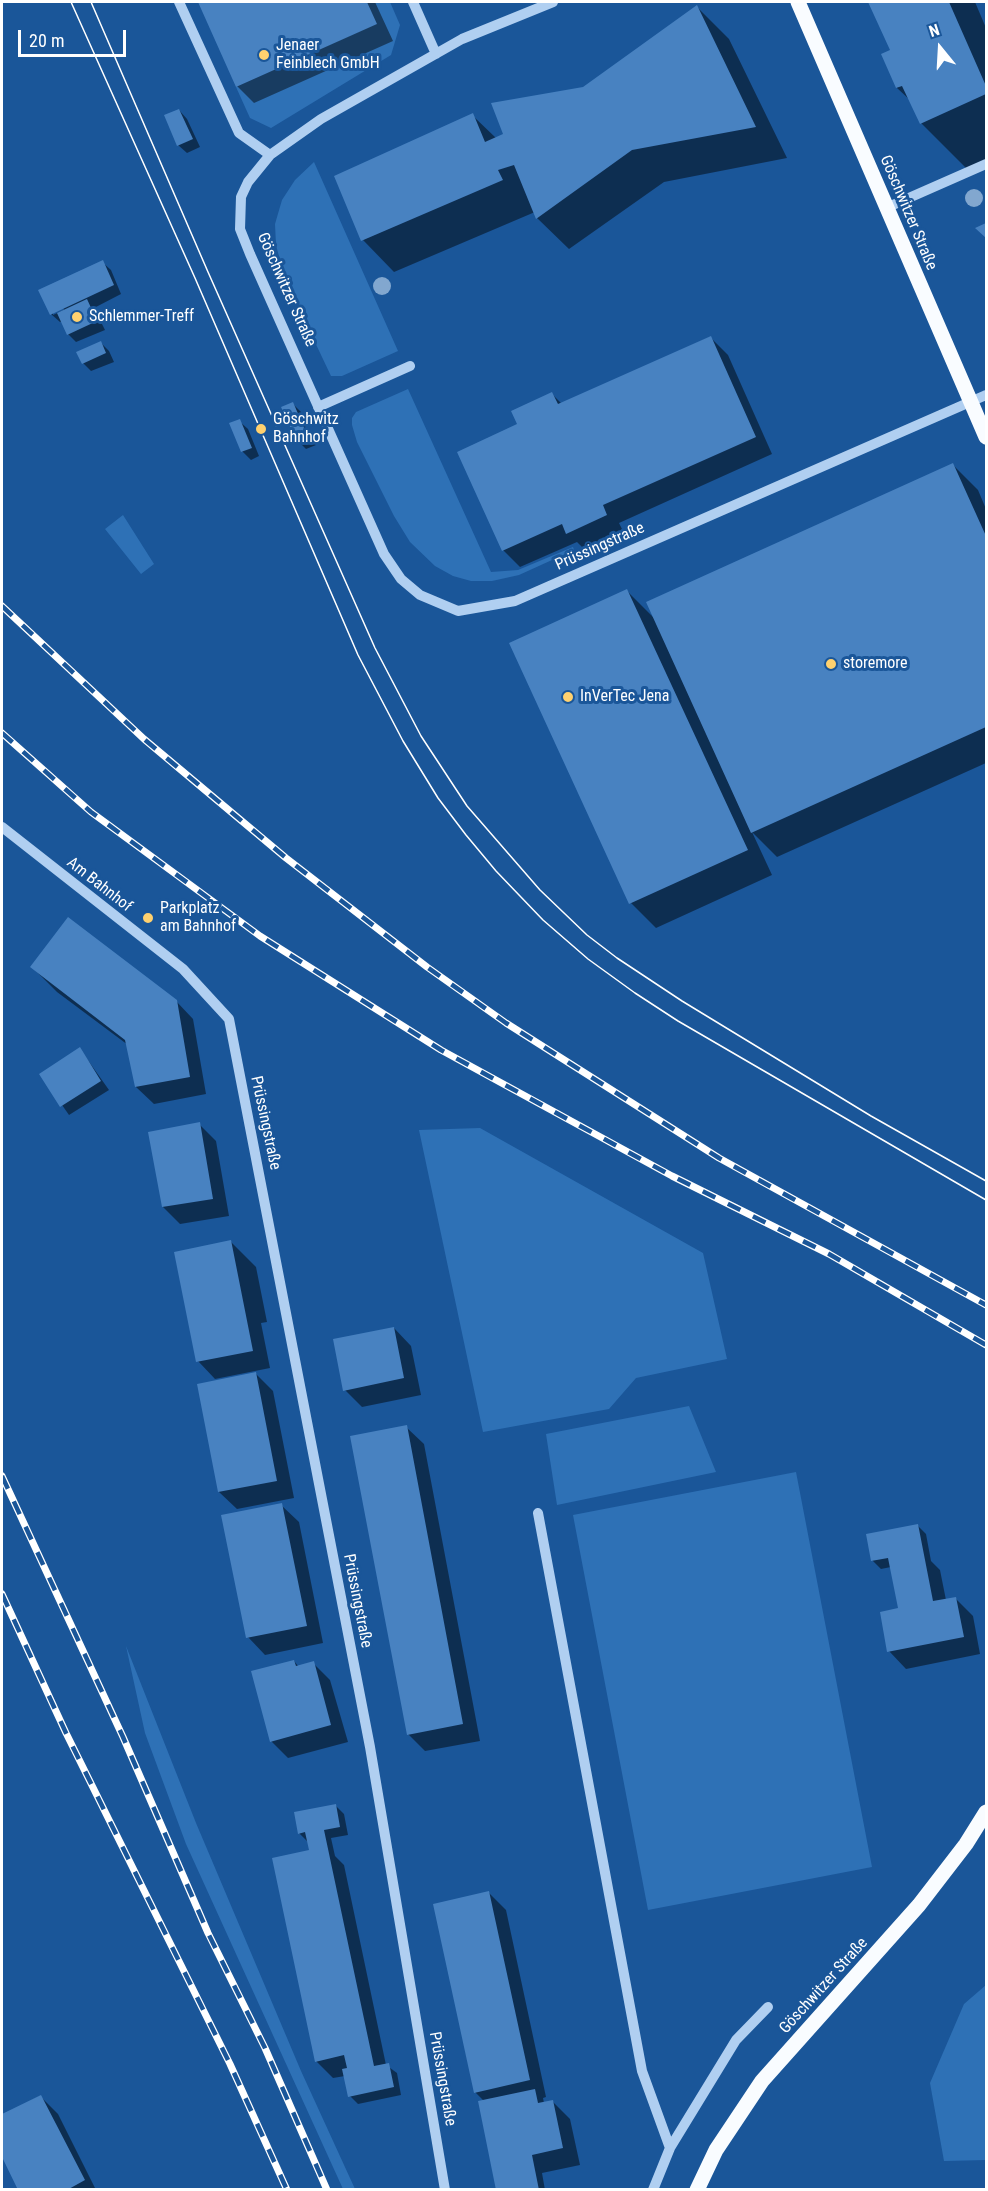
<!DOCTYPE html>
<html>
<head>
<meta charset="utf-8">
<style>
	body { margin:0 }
	#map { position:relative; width:988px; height:2191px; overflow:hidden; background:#1a5699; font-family:"Roboto Condensed",sans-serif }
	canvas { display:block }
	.frame { position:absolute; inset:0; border:3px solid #fff; pointer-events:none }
	.north { position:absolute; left:910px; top:18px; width:60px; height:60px; -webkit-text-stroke:4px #1a5699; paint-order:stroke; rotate:342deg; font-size:16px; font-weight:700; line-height:24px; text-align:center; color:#fff }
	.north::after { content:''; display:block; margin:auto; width:21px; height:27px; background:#fff; clip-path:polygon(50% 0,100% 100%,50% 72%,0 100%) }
	.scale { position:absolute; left:18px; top:30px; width:108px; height:27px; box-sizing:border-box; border:3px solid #fff; border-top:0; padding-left:8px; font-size:18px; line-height:21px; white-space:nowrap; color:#fff; -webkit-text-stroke:4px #1a5699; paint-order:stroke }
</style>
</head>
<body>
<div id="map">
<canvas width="988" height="2191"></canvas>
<div class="frame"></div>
<div class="north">N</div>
<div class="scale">20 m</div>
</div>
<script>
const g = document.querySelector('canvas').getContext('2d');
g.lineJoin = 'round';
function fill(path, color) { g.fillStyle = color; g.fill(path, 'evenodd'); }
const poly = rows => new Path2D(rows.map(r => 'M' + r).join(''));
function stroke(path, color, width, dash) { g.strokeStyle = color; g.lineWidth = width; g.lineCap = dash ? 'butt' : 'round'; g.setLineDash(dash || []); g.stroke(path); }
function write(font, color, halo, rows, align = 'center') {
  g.font = font + ' "Roboto Condensed",sans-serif'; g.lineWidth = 6; g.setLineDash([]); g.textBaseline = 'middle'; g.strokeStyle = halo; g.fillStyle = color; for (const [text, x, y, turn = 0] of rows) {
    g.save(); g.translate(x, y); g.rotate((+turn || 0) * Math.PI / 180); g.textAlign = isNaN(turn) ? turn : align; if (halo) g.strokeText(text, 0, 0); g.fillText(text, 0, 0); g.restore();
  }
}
const green = poly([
	[367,2,390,2,400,25,391,55,271,128,250,118,236,87,376,24],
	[314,162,398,351,342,376,331,376,285,279,276,245,275,224,282,200,295,180],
	[408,389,491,572,518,570,573,547,574,550,519,575,492,581,471,581,453,576,435,566,410,542,394,516,357,442,352,425,352,418,356,412],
	[123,515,154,564,141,574,105,529],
	[480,1128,703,1253,727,1359,636,1378,609,1409,483,1432,419,1130],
	[689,1406,716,1472,557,1505,546,1434],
	[796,1472,872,1867,648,1910,573,1515],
	[126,1646,196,1823,301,2071,355,2189,343,2189,186,1844,145,1733],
	[986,1985,986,2160,944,2161,930,2083,964,2004]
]);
const shadow = poly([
	[199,2,375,2,393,41,254,103,237,86],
	[870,2,975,2,986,28,986,164,970,172,921,123,911,101,897,88,883,55,892,51],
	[697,7,729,39,787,158,664,182,569,249,537,218,535,212,394,272,363,240,472,115,496,138,504,135,584,88],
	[179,110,187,119,200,147,187,153,178,145],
	[102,262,111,270,121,294,94,308,105,330,76,342,68,334,62,321,60,322,51,314,40,290],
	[63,307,64,310,53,315,53,312],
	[710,337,728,355,772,454,619,523,624,533,585,550,577,542,520,567,503,550,552,394,562,404],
	[101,343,109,351,114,362,91,371,83,363],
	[292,403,301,412,316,445,306,449,298,441],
	[239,421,248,429,259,456,251,460,242,451,231,424],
	[953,465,978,490,986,509,986,763,777,857,752,832,772,875,656,928,631,903,511,644,627,591,655,619],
	[32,967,176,1001,193,1019,206,1094,154,1104,136,1087,128,1045,57,992],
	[80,1049,109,1090,69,1115,41,1075],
	[199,1124,216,1141,229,1216,180,1224,163,1207],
	[231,1242,256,1267,267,1322,261,1323,270,1368,215,1379,198,1361],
	[394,1328,411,1346,421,1395,362,1407,345,1390],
	[256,1374,273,1391,294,1498,237,1509,219,1492],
	[406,1427,424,1444,480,1741,425,1751,408,1734],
	[281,1505,299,1522,323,1643,265,1655,248,1637],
	[918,1526,926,1534,931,1561,940,1570,946,1600,956,1599,973,1616,980,1654,906,1669,889,1651,900,1609,891,1567,881,1569,872,1560],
	[294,1661,299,1667,313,1663,330,1680,348,1742,288,1758,271,1741],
	[335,1805,344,1814,348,1835,331,1838,335,1856,344,1865,386,2065,397,2073,401,2095,358,2104,350,2096,345,2076,333,2078,316,2061,310,1851,308,1842,299,1833],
	[489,1893,506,1910,546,2097,543,2098,544,2103,553,2102,570,2119,580,2165,542,2173,545,2190,498,2190,484,2101,475,2092],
	[40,2096,58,2114,96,2190,20,2190,2,2153,2,2116]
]);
const building = poly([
	[198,2,367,2,377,24,236,87],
	[868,2,949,2,986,86,986,94,920,124,902,86,896,88,881,54,890,50],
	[697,5,756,127,632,150,536,219,514,165,498,170,503,180,361,241,334,176,473,113,485,142,503,134,491,103,583,87],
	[179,109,193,139,177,146,164,115],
	[986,223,986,238,975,228],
	[103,260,114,285,50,315,38,290],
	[87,299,97,321,67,335,57,313],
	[711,336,756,437,603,505,607,515,566,534,562,524,502,551,457,452,517,424,511,411,552,392,558,404],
	[101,341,106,353,82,364,76,352],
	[293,402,308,437,297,442,281,407],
	[240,419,252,448,241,452,229,423],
	[953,463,986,536,986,727,751,833,646,602],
	[627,589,748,850,629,904,509,643],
	[68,917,177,1000,190,1077,135,1087,125,1040,30,967],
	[80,1047,101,1081,60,1107,39,1074],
	[200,1122,213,1199,162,1207,148,1132],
	[231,1240,253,1351,196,1362,174,1252],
	[394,1327,404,1378,343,1391,333,1339],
	[256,1372,277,1481,218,1492,197,1384],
	[407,1425,463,1724,407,1735,350,1436],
	[282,1503,307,1626,246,1638,221,1515],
	[918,1524,933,1601,956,1597,964,1637,887,1652,880,1612,898,1608,888,1558,871,1561,866,1534],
	[294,1660,296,1666,314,1661,331,1725,270,1742,251,1671],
	[336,1804,340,1827,324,1830,374,2066,389,2063,394,2087,348,2097,342,2069,347,2068,344,2055,315,2062,272,1858,309,1850,305,1832,298,1834,294,1812],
	[489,1891,530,2080,474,2093,433,1904],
	[535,2089,538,2103,553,2100,563,2148,532,2155,539,2190,496,2190,478,2101],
	[41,2095,85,2180,67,2190,18,2190,2,2157,2,2114]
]);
const minor = poly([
	[179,2,239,133,270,155],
	[413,2,436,54],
	[553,2,462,39,321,119,270,155,248,182,241,197,240,229,250,254,384,554,401,579,420,595,458,611,515,601,986,395],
	[886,208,986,164],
	[318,407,410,366],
	[2,827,183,969,229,1019,370,1747,445,2190],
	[538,1513,642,2071,670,2148],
	[653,2190,670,2148,736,2040,768,2007]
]);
const major = poly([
	[798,2,986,437],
	[697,2190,716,2150,762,2081,919,1905,966,1844,986,1812]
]);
const tram = poly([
	[71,2,195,278,358,655,403,741,438,798,466,835,496,871,543,920,588,959,635,993,678,1021,986,1200],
	[91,2,208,272,375,648,421,736,467,806,540,890,587,935,617,958,682,1001,871,1116,986,1181]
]);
const rail = poly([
	[2,606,144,739,286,858,427,967,506,1023,719,1158,986,1305],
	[2,733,91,812,260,936,441,1050,672,1176,829,1254,986,1345],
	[2,1476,123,1737,208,1933,265,2048,327,2190],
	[2,1594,66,1733,230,2064,287,2190]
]);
const trees = [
	[974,198],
	[382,286]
];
const markers = [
	[264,55,6,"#ffd16f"],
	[77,317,6,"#ffd16f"],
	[261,429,6,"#ffd16f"],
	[831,664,6,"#ffd16f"],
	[568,697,6,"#ffd16f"],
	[148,918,6,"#ffd16f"]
];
const poiNames = [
	["Jenaer",276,46],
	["Feinblech GmbH",276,64],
	["Schlemmer-Treff",89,317],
	["Göschwitz",273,420],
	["Bahnhof",273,438],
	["storemore",843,664],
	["InVerTec Jena",580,697],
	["Parkplatz",160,909],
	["am Bahnhof",160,927]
];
const streetNames = [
	["Göschwitzer Straße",908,213,67],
	["Göschwitzer Straße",286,290,66],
	["Prüssingstraße",600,547,-24],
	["Am Bahnhof",99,885,38],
	["Prüssingstraße",265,1123,78],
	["Prüssingstraße",357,1601,79],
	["Göschwitzer Straße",824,1986,-48],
	["Prüssingstraße",442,2079,80]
];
fill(green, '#2e71b6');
fill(shadow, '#0007');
fill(building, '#4882c1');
stroke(minor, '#b0cff1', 10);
stroke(major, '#f9fcff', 15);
stroke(tram, '#fff', 1.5);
stroke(rail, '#fff', 7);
stroke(rail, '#1a5699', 4.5, [14]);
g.fillStyle = '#82a7cf';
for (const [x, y] of trees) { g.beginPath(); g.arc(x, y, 9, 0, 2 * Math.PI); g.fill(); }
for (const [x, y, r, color] of markers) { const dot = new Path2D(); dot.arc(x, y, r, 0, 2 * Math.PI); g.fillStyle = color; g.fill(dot); stroke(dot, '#1a5699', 2); }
write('16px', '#fff', '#1a5699', poiNames, 'left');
write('16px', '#fff', '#1a5699', streetNames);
</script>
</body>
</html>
